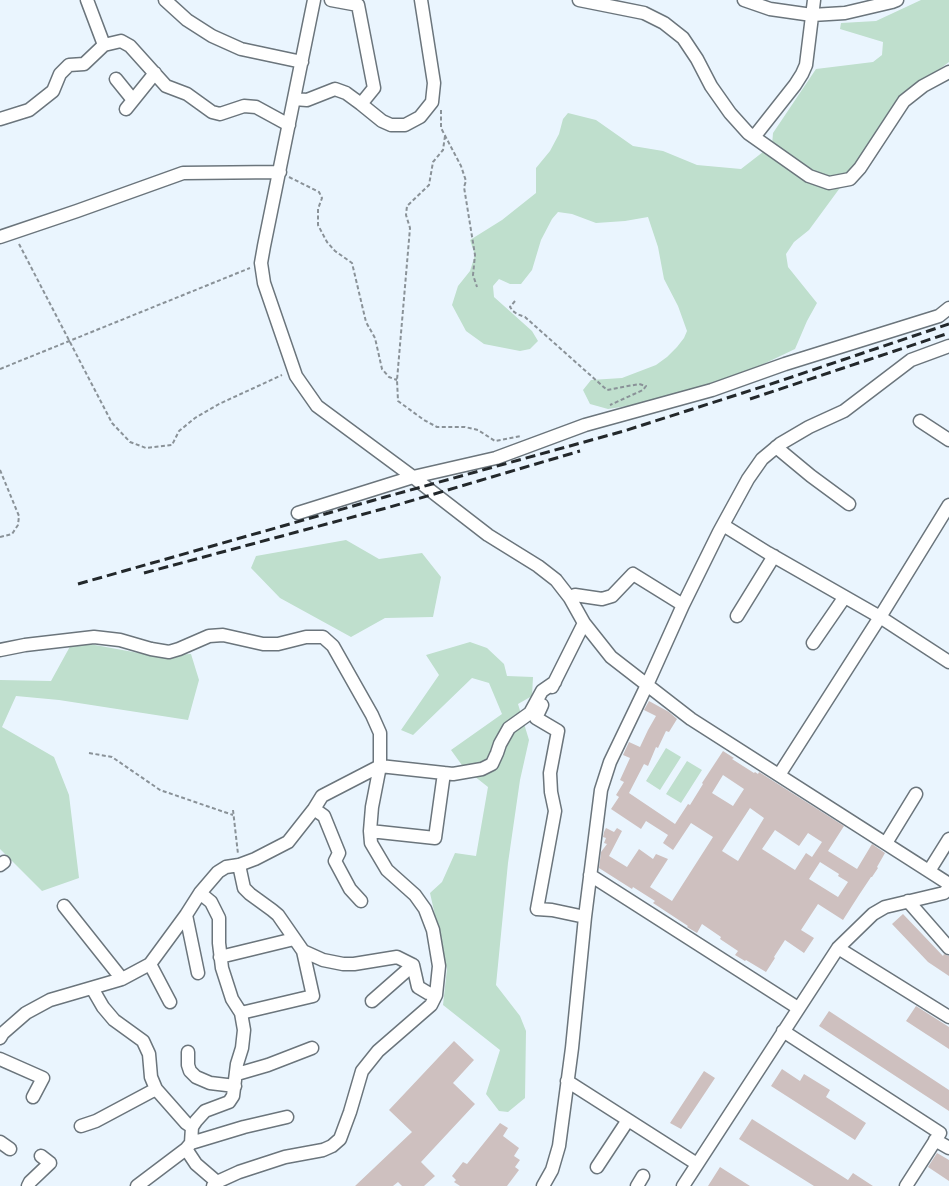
<!DOCTYPE html>
<html>
<head>
<meta charset="utf-8">
<style>
	body { margin:0 }
	canvas { display:block; background:#eaf5fe }
</style>
</head>
<body>
<canvas width="949" height="1186"></canvas>
<script>
const g = document.querySelector('canvas').getContext('2d');
g.lineJoin = 'round';
function fill(path, color) { g.fillStyle = color; g.fill(path, 'evenodd'); }
const poly = rows => new Path2D(rows.map(r => 'M' + r).join(''));
function stroke(path, color, width, dash) { g.strokeStyle = color; g.lineWidth = width; g.lineCap = dash ? 'butt' : 'round'; g.setLineDash(dash || []); g.stroke(path); }
const green = poly([
	[921,0,949,0,949,62,902,97,856,166,809,230,794,242,786,254,788,267,817,303,807,321,795,349,730,380,647,403,608,409,590,404,583,390,591,380,622,378,656,365,667,357,677,347,684,338,687,331,678,306,664,279,658,247,648,217,625,221,596,223,572,214,558,212,552,219,541,240,532,270,521,284,510,284,499,279,493,286,494,297,532,331,538,341,530,349,520,351,484,344,466,331,452,305,458,286,470,271,475,255,470,240,502,220,536,193,536,168,550,151,559,134,563,119,568,113,596,120,633,146,663,151,697,165,741,169,772,145,773,133,816,69,873,62,882,55,883,42,840,29,841,23,876,21],
	[346,540,379,559,422,553,441,577,433,617,385,618,351,637,280,598,251,568,256,556],
	[73,641,155,656,191,654,199,680,188,720,59,700,16,696,2,727,54,757,69,795,79,878,42,891,0,849,0,680,51,681],
	[470,642,487,648,504,664,507,676,533,677,532,696,518,704,529,740,520,780,508,863,496,985,520,1016,526,1031,525,1098,508,1112,499,1111,486,1094,500,1050,443,1005,447,969,430,893,442,882,455,853,476,856,488,787,464,768,451,750,502,714,489,683,472,678,413,735,401,730,439,675,426,655],
	[666,748,681,757,660,790,646,781],
	[687,761,702,770,681,803,666,794]
]);
const building = poly([
	[649,701,669,712,677,719,669,732,666,731,658,748,656,747,648,766,644,764,629,793,675,824,688,804,690,805,703,784,702,783,723,751,734,758,732,759,754,773,755,772,758,774,759,772,844,826,828,851,857,869,872,844,885,853,877,867,878,868,872,877,871,877,859,895,843,920,818,904,801,930,814,938,804,953,785,940,774,957,775,958,766,972,746,960,745,961,735,955,738,951,720,939,721,937,702,924,697,933,687,927,688,926,653,903,655,901,633,887,632,889,599,868,601,852,607,844,604,843,606,838,603,837,604,832,606,828,614,832,617,828,622,831,609,856,627,867,639,849,653,859,656,854,668,859,650,887,672,901,713,837,691,823,673,850,663,843,668,835,646,821,641,829,611,809,619,797,616,795,624,782,620,780,630,758,623,755,629,742,640,747,648,730,656,716,644,710],
	[723,775,744,789,733,806,712,793],
	[750,808,764,818,738,861,722,851],
	[775,830,799,846,808,833,822,842,812,857,806,853,795,870,762,849],
	[820,862,839,874,838,876,848,882,838,897,809,879],
	[903,914,943,956,944,954,949,956,949,976,928,962,892,924],
	[916,1006,949,1027,949,1049,906,1021],
	[829,1011,949,1090,949,1111,819,1026],
	[454,1041,474,1060,453,1083,475,1104,421,1162,435,1176,424,1186,402,1186,398,1182,393,1186,355,1186,412,1132,389,1110],
	[782,1069,800,1081,804,1074,830,1090,826,1097,866,1123,855,1140,771,1086],
	[704,1071,715,1078,681,1129,670,1123],
	[752,1119,848,1180,853,1173,873,1186,814,1186,739,1139],
	[500,1123,508,1128,503,1136,519,1148,514,1156,520,1160,515,1167,519,1170,507,1186,460,1186,454,1182,456,1180,452,1176,463,1162,467,1164],
	[937,1153,949,1160,949,1181,928,1167],
	[720,1167,750,1186,708,1186]
]);
const path = poly([
	[441,110,441,128,461,166,466,181,464,187,475,255,473,275,477,287],
	[445,136,443,150,433,162,429,185,407,206,406,215,410,228,397,380,398,401,424,420,437,427,465,427,478,430,495,441,521,436],
	[289,177,319,192,322,198,318,209,318,225,327,242,335,251,352,263,366,322,375,338,382,369,389,377,397,380],
	[19,244,112,423,130,442,146,448,172,445,179,431,195,418,219,404,282,375],
	[515,301,510,307,513,311,517,314,525,317,607,390,639,384,646,386,643,390,610,405],
	[0,369,250,268],
	[0,470,19,516,18,525,12,534,0,537],
	[89,753,112,757,160,790,233,815],
	[233,810,238,854]
]);
const minor = poly([
	[87,0,104,45],
	[165,0,187,20,212,36,241,49,302,62],
	[314,0,264,246,261,263,264,283,296,376,317,406,413,477,488,535,538,566,556,580,570,598,584,623,611,657,691,719,949,884],
	[331,0,358,5,374,88,361,104],
	[579,0,644,13,664,23,683,38,697,59,711,86,730,113,748,133,809,176,829,183,850,179,860,168,904,101,923,86,949,72],
	[744,0,770,9,812,15,845,13,892,2,897,0],
	[116,79,133,100],
	[294,99,307,100,335,89,346,93,361,104,382,121,391,125,405,125,420,117,432,102,434,83,421,0],
	[126,109,155,73],
	[0,119,29,110,53,91,60,74,69,65,84,64,104,45,121,41,130,46,166,86,187,94,212,112,220,114,244,106,256,107,289,125],
	[754,137,795,85,802,74,806,65,814,0],
	[0,237,77,211,183,173,280,172],
	[920,421,949,440],
	[776,447,811,476,849,504],
	[298,513,413,477,496,458,585,425,712,390,785,364,939,316,949,308],
	[723,525,768,553,880,617,949,662],
	[570,598,575,595,602,599,612,596,633,574,683,605],
	[737,616,774,556],
	[813,643,844,598],
	[0,650,25,645,94,637,120,640,151,649,169,652,179,649,209,636,223,635,263,644,278,644,306,637,323,637,333,646,372,715,380,733,380,766,372,807,370,831,371,843,387,870,415,895,425,909,433,930,439,966,436,995,431,1005,378,1051,362,1071,350,1112,340,1139,332,1146,323,1150,285,1157,239,1172,217,1182,213,1186],
	[552,687,584,623],
	[542,705,536,718,558,731,550,773,551,792,555,811,537,909,552,910,585,917],
	[779,775,880,617,949,505],
	[314,809,324,816,339,853,335,861,350,889,361,901],
	[370,831,435,838,444,773],
	[886,843,916,794],
	[0,865,4,862],
	[239,865,244,888,250,894,272,910,278,915,303,951,313,996,241,1013],
	[929,871,949,839],
	[590,875,798,1008],
	[200,893,211,902,219,918,219,943,222,968,232,999,241,1013,244,1030,242,1048,237,1064,233,1096,229,1102,205,1111,196,1121,192,1127,191,1143,186,1149,196,1164,217,1182],
	[908,901,949,948],
	[64,906,122,979],
	[186,915,198,973],
	[838,948,949,1017],
	[303,951,323,960,343,964,354,964,397,957,413,965,418,987,428,993,436,995],
	[220,957,294,939],
	[150,964,170,1002],
	[92,988,103,1007,114,1020,143,1041,149,1054,151,1077,156,1089,186,1123,192,1127],
	[372,1001,413,965],
	[783,1031,940,1133,906,1186],
	[0,1038,3,1033,26,1013,50,1000,122,979,150,964,186,915,200,893,218,872,226,867,239,865,255,859,288,842,314,809,322,796,380,766,453,774,482,769,492,764,497,753,500,744,509,728,530,713,542,691,555,682],
	[188,1052,188,1065,190,1071,196,1077,210,1083,235,1086],
	[0,1059,43,1078,33,1097],
	[237,1074,268,1065,312,1048],
	[567,1081,697,1164],
	[81,1126,96,1121,156,1089],
	[935,1140,949,1148],
	[0,1142,10,1149],
	[191,1143,244,1127,287,1117],
	[597,1167,628,1120],
	[28,1186,30,1182,50,1163,41,1156],
	[137,1186,186,1149],
	[543,1186,552,1170,559,1146,572,1048,585,917,601,790,610,762,647,685,683,605,719,532,748,479,762,459,780,444,809,427,844,411,911,360,949,346],
	[637,1186,643,1176],
	[683,1186,838,948,873,914,885,907,944,893,949,888]
]);
const rail = poly([
	[750,399,949,333],
	[144,573,390,507,580,451],
	[78,584,385,497,624,431,780,381,949,324]
]);
fill(green, '#bfdfcd');
fill(building, '#cec0bf');
stroke(minor, '#6b757c', 15);
stroke(path, '#8a9298', 2, [4, 2.5]);
stroke(minor, '#fff', 12);
stroke(rail, '#23282b', 3, [10, 5]);
</script>
</body>
</html>
